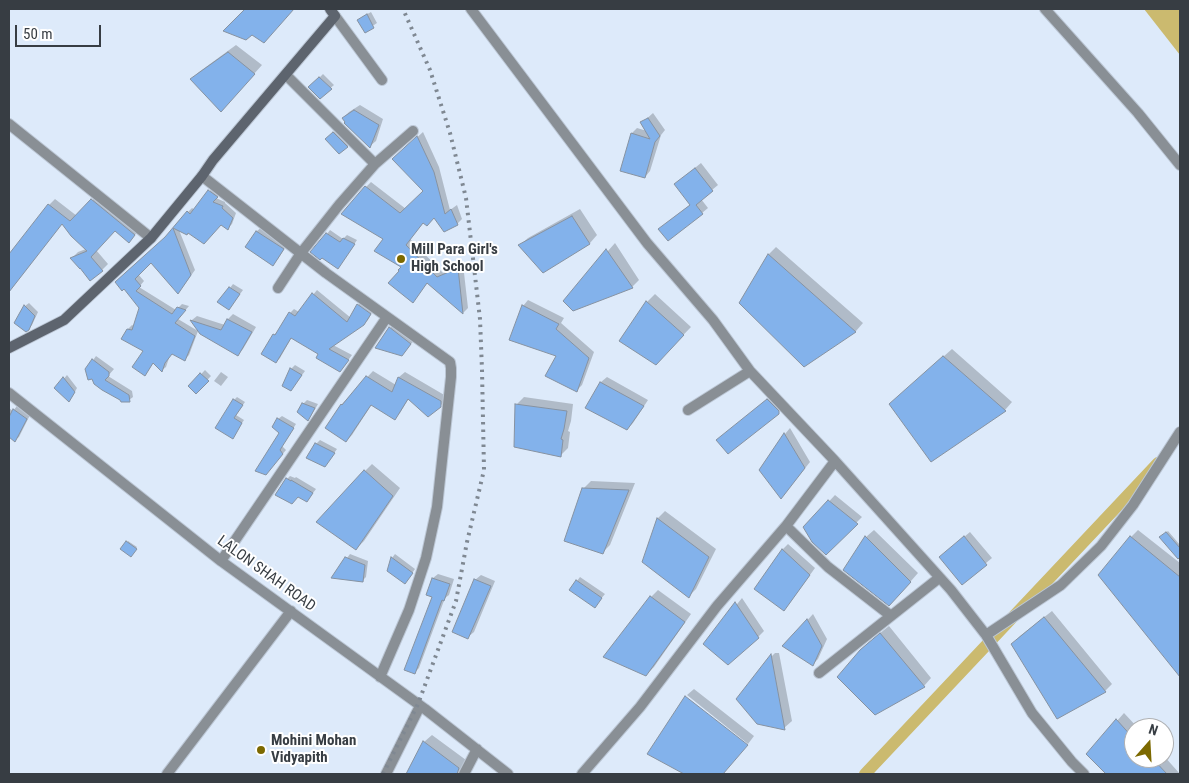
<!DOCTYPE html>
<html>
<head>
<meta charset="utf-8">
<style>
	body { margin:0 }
	#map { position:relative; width:1189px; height:783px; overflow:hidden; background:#ddeafa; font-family:"Roboto Condensed",sans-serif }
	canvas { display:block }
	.frame { position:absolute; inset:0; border:10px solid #373d43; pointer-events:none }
	.north { position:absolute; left:1124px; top:718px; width:50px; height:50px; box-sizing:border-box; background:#fff; border:1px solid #afb1b4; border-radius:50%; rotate:19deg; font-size:14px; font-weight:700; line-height:20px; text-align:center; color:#373d43 }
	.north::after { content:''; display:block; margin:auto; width:18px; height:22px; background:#7c6900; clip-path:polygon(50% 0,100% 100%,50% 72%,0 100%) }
	.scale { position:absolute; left:15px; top:25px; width:86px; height:22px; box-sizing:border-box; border:2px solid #373d43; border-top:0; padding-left:6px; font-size:15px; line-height:18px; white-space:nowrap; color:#373d43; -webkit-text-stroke:4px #fff; paint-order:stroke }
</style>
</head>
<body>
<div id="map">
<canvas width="1189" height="783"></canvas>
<div class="frame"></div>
<div class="north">N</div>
<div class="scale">50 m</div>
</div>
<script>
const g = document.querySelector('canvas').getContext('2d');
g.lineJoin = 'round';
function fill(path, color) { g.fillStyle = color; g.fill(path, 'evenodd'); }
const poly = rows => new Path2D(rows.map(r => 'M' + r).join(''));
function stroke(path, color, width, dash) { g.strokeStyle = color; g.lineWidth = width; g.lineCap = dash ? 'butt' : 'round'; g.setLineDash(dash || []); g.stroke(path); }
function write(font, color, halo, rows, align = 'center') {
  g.font = font + ' "Roboto Condensed",sans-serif'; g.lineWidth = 4; g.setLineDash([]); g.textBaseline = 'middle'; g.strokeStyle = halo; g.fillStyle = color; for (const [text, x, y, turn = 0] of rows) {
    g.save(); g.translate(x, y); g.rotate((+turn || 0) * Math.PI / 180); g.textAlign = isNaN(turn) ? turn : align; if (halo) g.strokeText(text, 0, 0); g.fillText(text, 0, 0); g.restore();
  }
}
const water = poly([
	[1144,9,1180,9,1180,55]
]);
const shadow = poly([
	[371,12,377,23,365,31,358,20,362,17],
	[236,45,262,65,228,103,192,79,199,72],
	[323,74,334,85,320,97,310,87],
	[360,105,383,119,376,141,370,146,343,118,349,112],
	[653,113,665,130,661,135,650,171,645,177,632,133,637,128,647,131,642,123],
	[337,129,351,143,340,153,327,139],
	[423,132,439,167,450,210,457,205,462,219,457,224,435,216,424,222,410,239,443,273,463,264,468,308,463,313,428,282,413,301,403,267,385,239,366,187,371,182,406,209,425,191,399,154],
	[701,163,718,185,701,199,708,208,702,213,665,224,691,204,675,184],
	[213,187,221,193,216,198,225,202,225,203,236,213,232,224,228,228,221,224,188,231,179,230,195,270,182,288,151,261,138,274,144,281,139,287,176,310,182,304,189,306,178,319,198,331,189,355,185,359,172,353,169,358,166,367,162,370,154,362,148,370,145,351,128,329,132,325,134,326,140,308,124,287,188,212,192,208,195,210],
	[98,194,140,228,135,235,129,241,115,229,96,250,108,264,102,270,72,258,78,252,86,249,62,223,9,292,9,256,49,205,55,199,77,216],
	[580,209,597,235,590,243,543,271,520,245,528,238],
	[263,226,288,243,278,259,272,264,247,246,257,231],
	[330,230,343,239,347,235,357,240,341,264,327,234],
	[615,243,639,280,632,287,564,301],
	[776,247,863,323,856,331,804,365,741,303,769,254],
	[233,284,243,290,232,305,230,288],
	[317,290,351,318,358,305,362,301,374,309,368,320,363,324,333,345,352,355,343,367,320,354,292,337,280,358,276,362,274,335,278,331,290,313,294,309,299,312],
	[655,294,691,327,663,356,620,340,647,302],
	[528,300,564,318,561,323,594,352,582,385,577,390,558,356,523,306],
	[29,303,38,312,32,325,28,329,16,322,25,306],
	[233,314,256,327,243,349,238,354,201,333,192,320,197,316,225,325,228,319],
	[395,322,416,338,407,349,390,328],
	[952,349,1012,402,1005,410,931,460,898,397],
	[96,356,114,369,108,376,132,391,133,397,129,400,87,369],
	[295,365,305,371,291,390,291,369],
	[205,370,211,376,196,392,190,386],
	[373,371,396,385,399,377,405,372,446,396,446,400,440,406,409,398,400,413,394,418,372,404,352,435,346,441,326,428,342,404],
	[221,372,228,377,221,386,214,381],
	[67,375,77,388,72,397,69,400,56,388],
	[607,377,648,400,633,423,627,429,587,408,601,382],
	[773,394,785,406,728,452,724,435],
	[237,397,245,402,236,415,244,420,233,437,234,400],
	[524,397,573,404,571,421,568,431,570,432,568,448,560,456,517,404],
	[307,400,318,404,311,416,308,420,303,404],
	[17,406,30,415,19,437,15,440,9,435,9,408,13,411],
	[282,416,296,424,282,446,286,450,269,470,280,432,278,419],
	[790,428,810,462,786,492,761,470,785,434],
	[320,440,337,449,325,466,308,458,316,444],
	[372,464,400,488,364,541,356,549,365,471],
	[290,476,295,478,296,477,316,489,310,497,287,479],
	[591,481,635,483,610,545,602,553,583,489],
	[835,495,862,517,826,553,805,527],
	[665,511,716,549,696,589,689,596,643,561,658,518],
	[874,530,918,573,897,597,845,570,866,537],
	[1138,530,1180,563,1180,675,1100,575,1131,537],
	[1168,531,1180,545,1180,555,1178,557,1161,537],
	[970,532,992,558,962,583,940,557],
	[128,541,137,547,131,555,122,549],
	[788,544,815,568,789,604,784,609,782,550],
	[350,554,368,561,366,577,362,581,333,577],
	[395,554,415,569,408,579,392,558],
	[438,574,454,579,449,595,445,598,419,668,415,672,433,596,433,578],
	[481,575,495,581,474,632,468,637,475,580],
	[580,577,605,594,595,606,577,581],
	[658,590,691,614,654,667,646,675,651,597],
	[742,598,764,631,758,637,705,644],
	[1052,611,1112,684,1105,691,1013,644,1020,636],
	[813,614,827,639,818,659,812,665,784,646],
	[889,626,931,678,924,686,860,650,869,642],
	[775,653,779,653,792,721,784,728,767,661],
	[694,689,754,736,748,744,687,695],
	[1124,713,1138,728,1134,728,1134,758,1164,758,1164,756,1180,774,1108,774,1088,754],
	[432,735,466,760,461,774,407,774,424,742]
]);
const canal = poly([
	[865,774,1158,463]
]);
const building = poly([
	[245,9,294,9,264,43,252,35,246,40,223,31,245,9],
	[367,14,374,28,365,33,357,20,367,14],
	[228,52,255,74,221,112,190,79,228,52],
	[319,77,332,89,320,99,308,87,319,77],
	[354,110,379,125,370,148,344,123,345,122,342,118,354,110],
	[648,118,660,136,655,142,645,178,620,171,631,133,650,139,640,122,648,118],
	[333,132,348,147,339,154,325,139,333,132],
	[417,136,434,172,445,214,451,209,458,225,444,232,434,218,427,226,423,223,406,245,437,277,458,268,463,314,427,283,413,303,388,283,399,271,398,270,401,267,374,251,383,239,341,214,365,186,400,213,423,191,392,159,417,136],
	[695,168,713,191,696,205,703,214,668,241,658,229,690,205,674,184,695,168],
	[208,190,218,197,213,202,223,206,222,208,233,218,228,230,221,225,204,244,188,233,187,235,173,228,191,275,178,294,151,263,135,279,141,286,136,291,172,314,177,307,186,310,175,323,195,336,185,361,172,354,165,363,162,372,153,363,145,376,132,367,143,351,121,339,127,329,132,330,139,308,124,289,122,291,115,282,165,237,187,211,190,214,208,190],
	[91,199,135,235,129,243,115,231,91,257,103,271,90,281,80,268,80,269,70,258,87,251,71,236,62,224,9,292,9,254,48,204,70,221,91,199],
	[572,216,590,244,543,273,518,245,572,216],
	[256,231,284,249,273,266,245,247,256,231],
	[326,233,340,242,343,238,355,244,338,269,322,258,320,260,310,252,326,233],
	[606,249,633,288,573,311,563,301,606,249],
	[768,254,856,332,804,367,739,303,768,254],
	[229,287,240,294,229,310,217,302,229,287],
	[312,293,347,322,357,304,371,314,364,325,329,349,349,360,340,372,316,358,318,354,291,338,276,363,261,354,273,334,275,335,289,312,295,316,312,293],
	[646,301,684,335,656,365,619,341,646,301],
	[24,305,35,316,29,330,26,332,14,323,24,305],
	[522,305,559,324,556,329,589,358,577,392,545,376,556,356,509,340,522,305],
	[227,319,252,332,238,356,200,334,190,320,221,330,227,319],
	[389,327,411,344,402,356,375,348,389,327],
	[943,356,1006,411,931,462,889,404,943,356],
	[92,359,109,372,109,376,105,380,129,395,130,402,121,402,120,400,102,390,94,384,92,379,88,380,85,369,92,359],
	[290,368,302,375,291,391,282,386,290,368],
	[200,373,209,381,196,394,188,386,200,373],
	[366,376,392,392,398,377,441,401,441,407,428,417,408,399,395,420,371,405,346,442,325,428,341,404,342,405,366,376],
	[63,377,75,392,69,402,54,388,63,377],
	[600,382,644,406,627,430,585,408,600,382],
	[233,399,243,405,234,418,242,423,233,439,215,428,233,399],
	[767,399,779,411,779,414,728,454,716,440,767,399],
	[302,403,315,408,308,421,297,412,302,403],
	[515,404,567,411,564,429,561,439,563,440,561,457,514,447,515,404],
	[13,409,27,419,15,442,9,437,9,417,13,409],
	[277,418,294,428,280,450,283,454,266,475,255,471,279,433,272,427,277,418],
	[784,433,805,468,781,499,759,470,784,433],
	[315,443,335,453,325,467,306,458,315,443],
	[364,470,393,496,356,550,316,522,364,470],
	[286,478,291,481,291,480,313,493,307,502,298,497,292,504,275,495,286,478],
	[582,488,629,490,603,554,564,541,582,488],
	[828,500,858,524,826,555,812,542,803,527,828,500],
	[657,518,709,557,689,598,642,562,657,518],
	[1166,532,1180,548,1180,557,1178,559,1159,537,1166,532],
	[865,536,911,582,889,606,843,570,865,536],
	[964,536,987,565,962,585,939,557,964,536],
	[1130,536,1180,577,1180,677,1098,575,1130,536],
	[126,541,137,549,131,557,120,549,126,541],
	[782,549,810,575,784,611,754,589,782,549],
	[345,557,365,565,363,582,331,578,345,557],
	[391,557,413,573,405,584,387,571,391,557],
	[432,578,450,584,444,601,442,600,415,674,404,670,432,597,426,595,432,578],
	[474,579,491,586,468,639,452,632,474,579],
	[576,580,602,598,595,608,569,590,576,580],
	[650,596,685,622,646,676,603,657,650,596],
	[735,602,759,638,728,665,703,644,735,602],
	[1044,617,1106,692,1057,719,1011,644,1044,617],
	[807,619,822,646,813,666,782,646,807,619],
	[880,633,925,687,875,715,837,677,860,650,880,633],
	[771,654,773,665,785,730,757,724,736,699,771,654],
	[685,696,748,745,723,774,684,774,647,754,685,696],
	[1116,719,1134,739,1134,758,1152,758,1167,774,1106,774,1086,754,1116,719],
	[423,741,459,768,457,774,406,774,423,741]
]);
const street = poly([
	[471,9,647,243,713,320,750,371,835,461,951,590,986,635,1032,713,1072,762,1084,774],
	[1045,9,1138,113,1180,165],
	[335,16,382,80],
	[286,75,375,164],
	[9,124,151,238],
	[202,176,326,273,450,362,451,368,451,377,437,507,426,558,409,610,380,677],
	[278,288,301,253,339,205,375,164,413,131],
	[9,393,221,561,425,709,508,774],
	[688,410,750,371],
	[786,526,828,567,891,616],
	[221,561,387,317],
	[986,635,1061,585,1101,546,1133,505,1180,432],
	[819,673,939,578],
	[167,774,291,611],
	[386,774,420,706],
	[464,774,477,749],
	[582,774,640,707,717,606,786,526,835,461]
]);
const secondary = poly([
	[9,348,64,320,151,238,202,176,213,160,335,16,330,9]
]);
const rail = poly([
	[383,774,418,704,456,601,467,542,484,470,482,370,480,319,466,198,450,133,430,70,403,9]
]);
const markers = [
	[401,259,5,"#7c6900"],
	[261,750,5,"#7c6900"]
];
const poiNames = [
	["Mill Para Girl's",411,250],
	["High School",411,267],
	["Mohini Mohan",271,741],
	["Vidyapith",271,758]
];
const streetNames = [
	["LALON SHAH ROAD",266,574,36]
];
fill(water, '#cbba6f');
fill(shadow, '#0003');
stroke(canal, '#cbba6f', 12);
fill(building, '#83b2eb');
stroke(building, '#8692a1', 1);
stroke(street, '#bcc7d5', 12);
stroke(secondary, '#bcc7d5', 12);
stroke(street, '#898f95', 10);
stroke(secondary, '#5d646e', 10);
stroke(rail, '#7f8892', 4, [2.5, 5]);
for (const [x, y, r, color] of markers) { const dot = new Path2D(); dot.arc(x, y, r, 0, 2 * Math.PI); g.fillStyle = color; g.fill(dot); stroke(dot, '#fff', 2); }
write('bold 15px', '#373d43', '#fff', poiNames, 'left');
write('15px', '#373d43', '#fff', streetNames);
</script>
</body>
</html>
